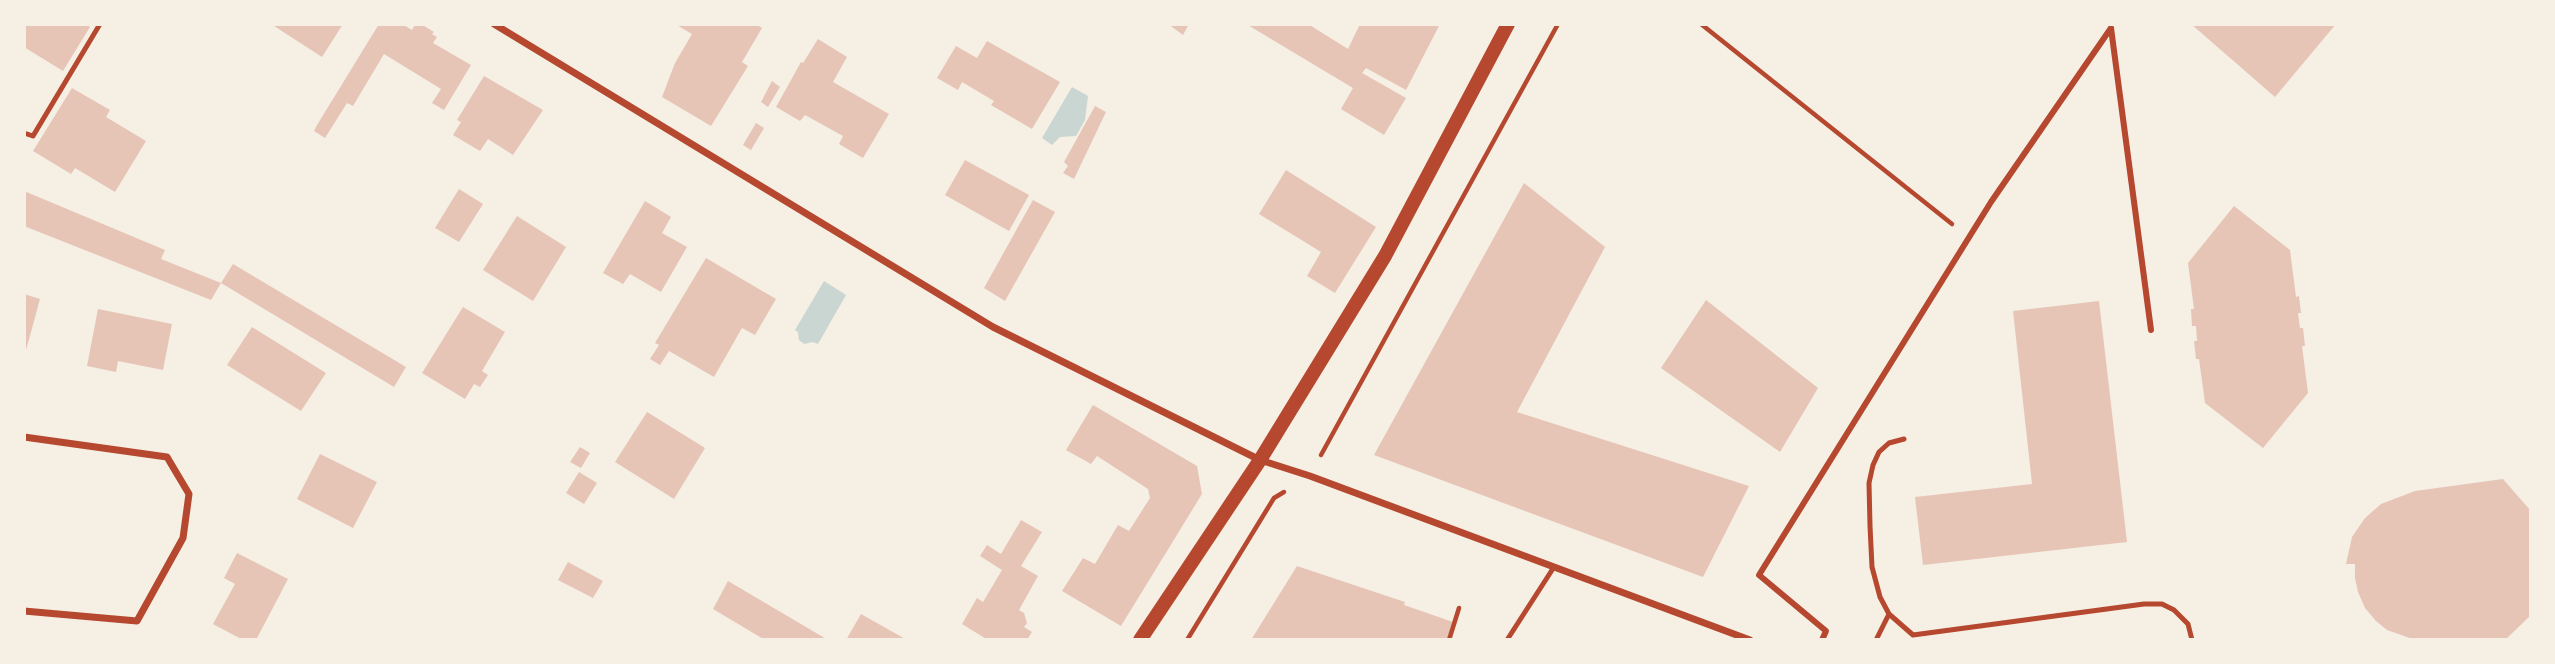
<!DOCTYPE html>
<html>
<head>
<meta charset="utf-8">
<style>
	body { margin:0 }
	#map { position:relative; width:2555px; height:664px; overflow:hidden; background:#f6efe4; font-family:"Golos Text",sans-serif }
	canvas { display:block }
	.frame { position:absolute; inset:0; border:26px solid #f6efe4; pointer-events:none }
</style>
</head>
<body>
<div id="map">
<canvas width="2555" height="664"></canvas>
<div class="frame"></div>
</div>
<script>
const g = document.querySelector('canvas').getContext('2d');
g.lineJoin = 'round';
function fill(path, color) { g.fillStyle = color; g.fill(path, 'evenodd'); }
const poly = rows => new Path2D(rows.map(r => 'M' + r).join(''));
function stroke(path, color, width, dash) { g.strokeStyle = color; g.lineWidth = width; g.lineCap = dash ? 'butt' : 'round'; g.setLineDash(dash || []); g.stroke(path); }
const water = poly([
	[1072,87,1088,96,1085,120,1076,136,1060,137,1052,145,1042,138],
	[824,281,846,295,818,344,813,342,804,344,799,340,798,332,795,330]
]);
const building = poly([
	[24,24,87,24,90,27,63,71,24,47],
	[271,24,343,24,322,57],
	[379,24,402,24,412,30,415,24,421,24,434,32,432,34,437,37,433,43,471,65,444,110,432,103,441,89,384,54,353,106,347,103,325,138,314,131,317,125],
	[675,24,756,24,762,28,742,62,748,66,711,126,662,97,675,63,692,34],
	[1168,24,1189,24,1183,35],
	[1246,24,1308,24,1348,49,1360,24,1440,24,1406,90,1366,68,1362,73,1406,98,1384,135,1341,109,1353,88],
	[2191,24,2336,24,2275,97],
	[818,39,847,57,833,82,889,114,863,158,839,144,843,136,805,115,800,121,776,107,801,62,803,63],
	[987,41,1060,82,1032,129,991,105,994,101,962,82,958,90,937,78,956,46,977,58],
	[484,76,543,110,513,155,488,139,480,151,453,135,461,122,457,120],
	[772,81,780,87,768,107,761,102],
	[72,88,110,110,106,117,146,141,115,192,75,168,71,174,33,151],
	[1095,106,1106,112,1074,179,1063,173,1068,166,1064,162],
	[756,123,764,128,751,150,743,145],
	[965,160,1029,195,1009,231,945,195],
	[1286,170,1376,227,1335,293,1307,276,1321,252,1259,214],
	[1524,183,1605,247,1517,412,1749,486,1703,577,1374,455],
	[459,189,483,204,459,242,435,228],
	[24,191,165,250,161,259,221,283,233,264,406,367,394,387,221,283,211,300,24,226],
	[1033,200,1055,212,1005,301,984,288],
	[645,201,671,217,662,233,687,247,661,292,630,274,623,284,603,273],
	[2234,206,2290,250,2296,297,2299,296,2301,313,2298,313,2300,328,2303,328,2305,346,2302,346,2308,393,2263,448,2205,403,2199,359,2196,359,2194,341,2197,341,2196,326,2192,326,2191,309,2194,309,2188,263],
	[517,216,566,247,533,301,483,270],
	[706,258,776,299,755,335,742,328,714,377,669,351,660,365,650,359,659,345,655,343],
	[24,294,40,299,25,354,24,354],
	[1706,300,1818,388,1780,452,1661,368],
	[2099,301,2127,542,1923,565,1915,497,2032,484,2013,311],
	[463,307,505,332,482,371,488,375,480,387,474,384,465,399,422,373],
	[98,309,172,324,163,370,118,361,116,372,87,366],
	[252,327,326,373,301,411,227,365],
	[1093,405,1197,466,1202,494,1121,626,1062,591,1083,558,1095,564,1118,525,1129,531,1150,498,1148,489,1097,456,1091,464,1066,450],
	[647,412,705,448,674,499,615,462],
	[580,447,590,453,581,468,570,462],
	[320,454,377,482,353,528,297,499],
	[579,472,597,483,584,504,566,493],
	[2503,479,2530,510,2530,616,2505,640,2410,638,2387,630,2376,621,2365,608,2358,592,2355,578,2355,564,2346,564,2352,537,2365,518,2381,504,2415,491],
	[1021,520,1042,532,1021,566,1038,576,1019,610,1024,613,1027,623,1024,627,1032,632,1027,640,988,640,962,624,977,598,983,602,1002,570,980,556,987,545,1001,554],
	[237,553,288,579,256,640,243,640,213,624,235,584,224,578],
	[568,562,603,581,593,598,558,580],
	[1297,566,1405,602,1404,605,1453,622,1447,640,1251,640],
	[728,581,828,640,765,640,713,609],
	[861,614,907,640,846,640]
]);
const path = poly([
	[1701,24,1952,224],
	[1321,455,1558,24],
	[1187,640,1274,498,1284,492],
	[1449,640,1459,608]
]);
const service = poly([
	[24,133,33,136,100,24],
	[1904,439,1889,443,1879,452,1873,465,1869,483,1870,526,1872,567,1880,597,1889,614,1913,635,2144,604,2162,604,2174,610,2188,624,2192,640],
	[1507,640,1554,567],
	[1876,640,1889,614]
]);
const pedestrian = poly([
	[2111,28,2151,330],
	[1822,640,1826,631,1759,575,1991,202,2111,28]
]);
const minor = poly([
	[494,24,993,327,1260,460,1310,476,1750,640],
	[24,437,167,457,189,494,183,538,137,621,24,611]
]);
const secondary = poly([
	[1140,640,1260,460,1385,256,1508,24]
]);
fill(water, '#c9d6d2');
fill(building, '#e6c5b7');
stroke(path, '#b5482f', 4.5);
stroke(service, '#b5482f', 5);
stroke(pedestrian, '#b5482f', 6);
stroke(minor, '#b5482f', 7);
stroke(secondary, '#b5482f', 14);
</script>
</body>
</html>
